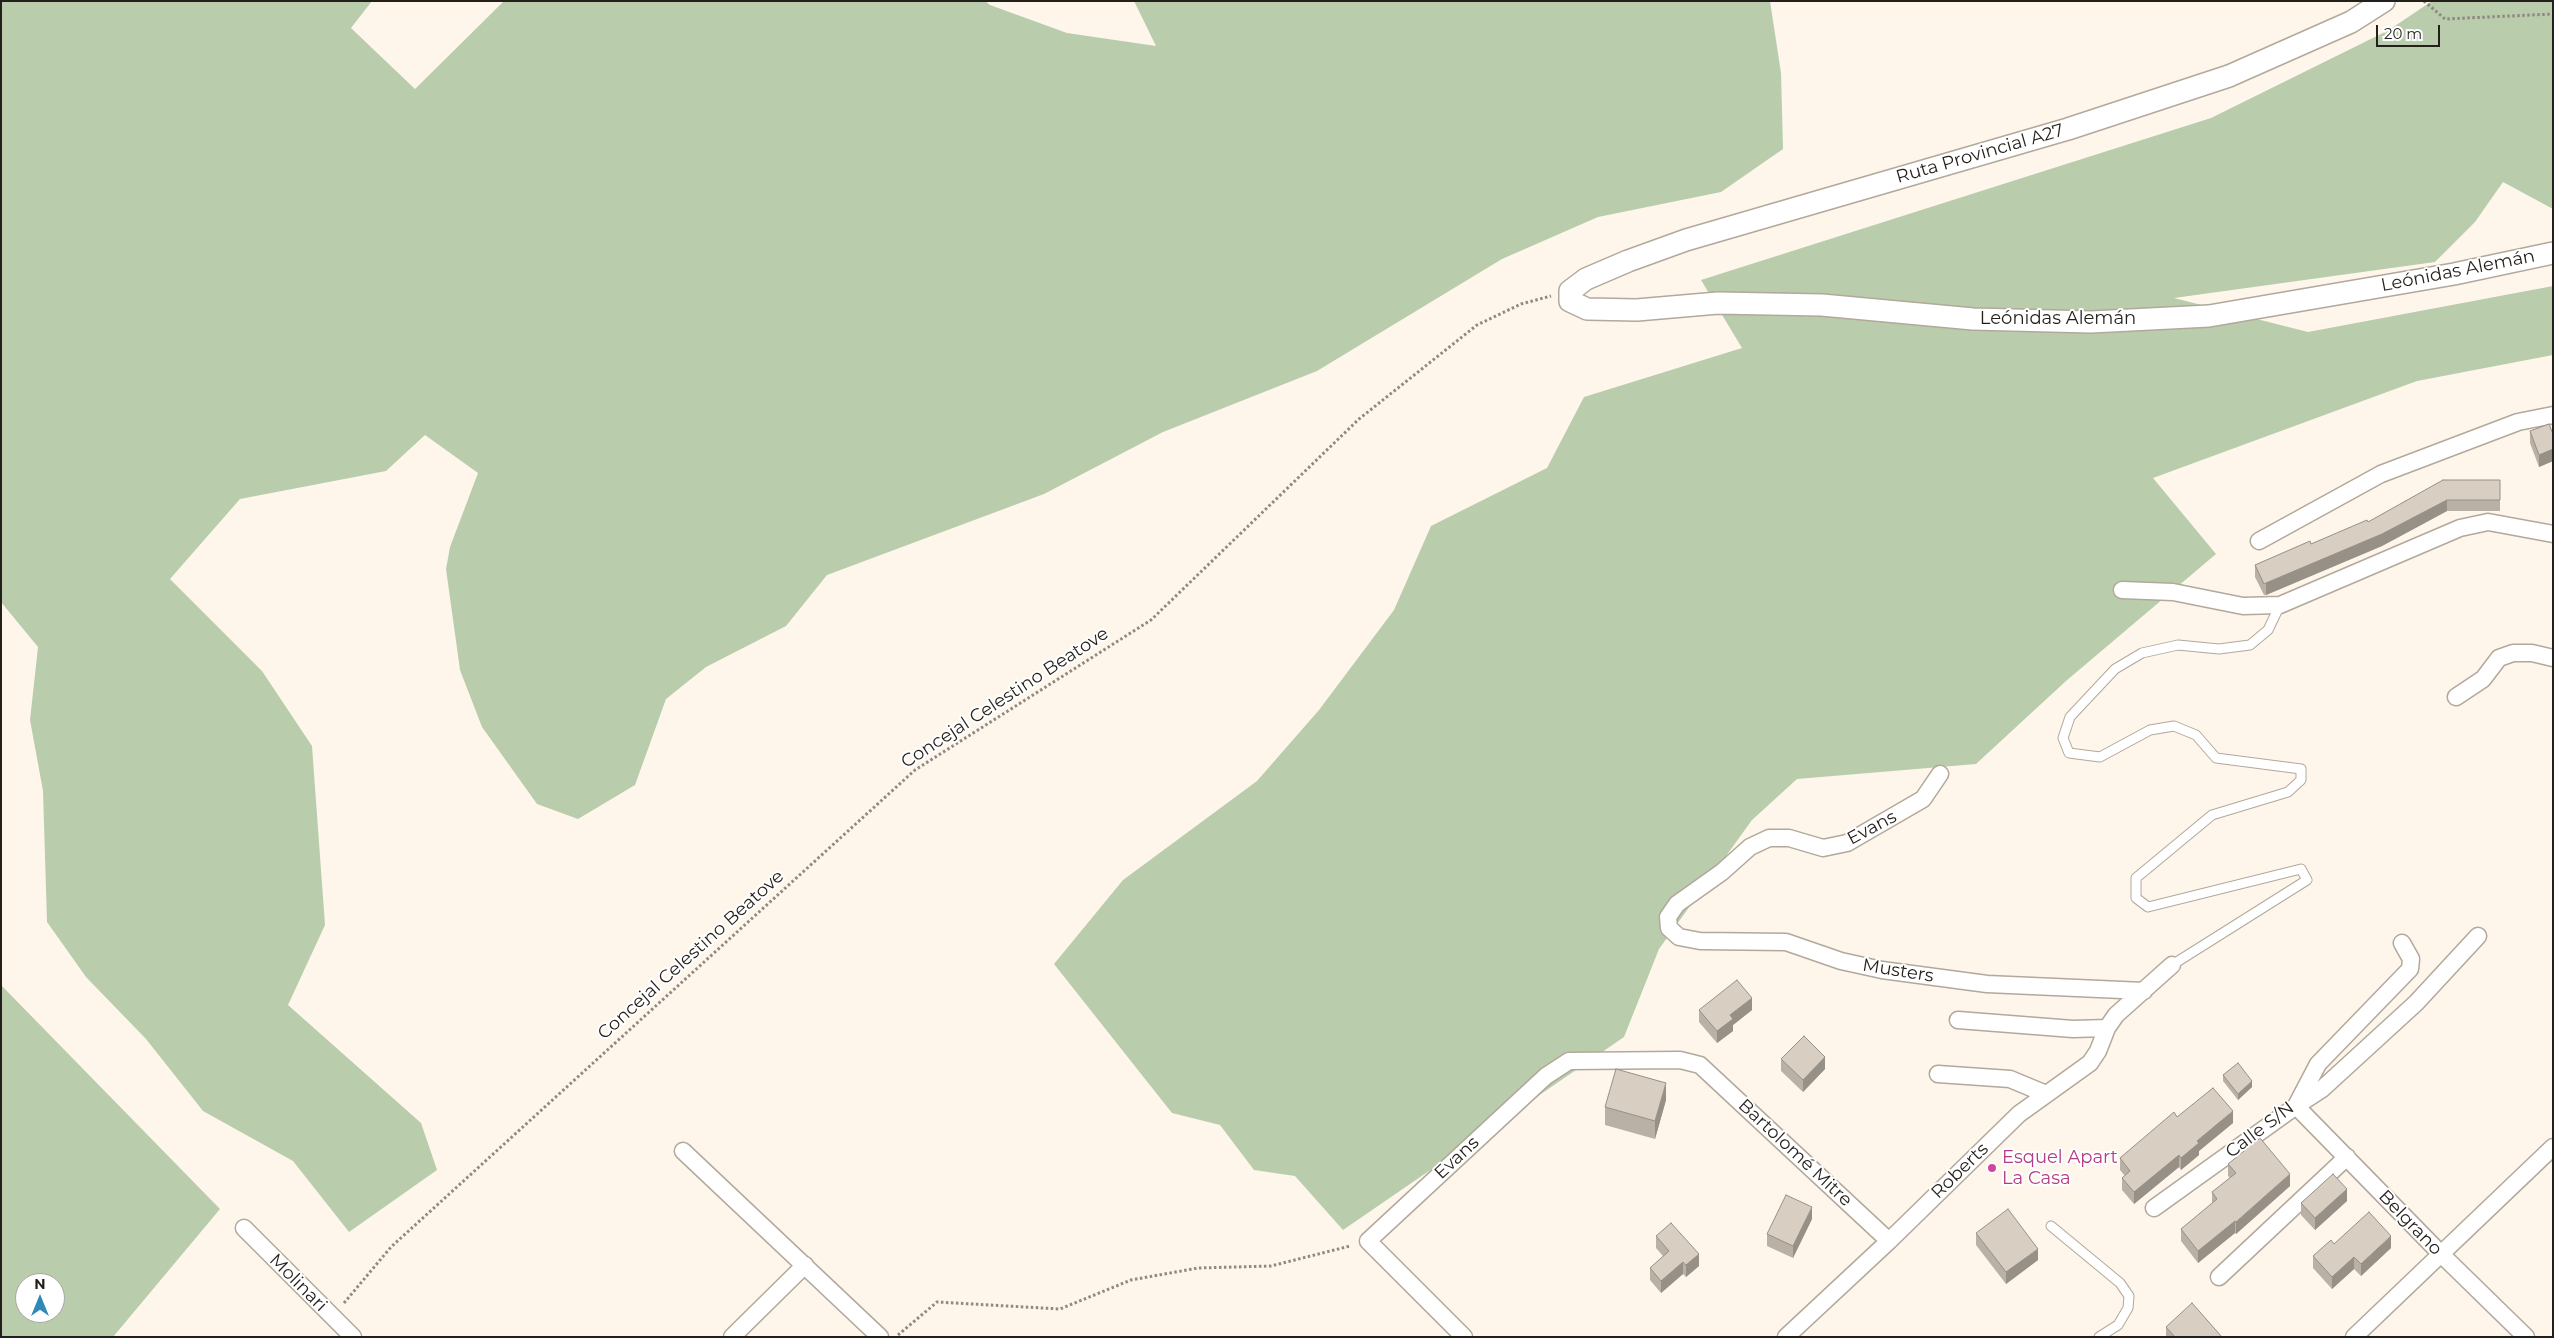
<!DOCTYPE html>
<html>
<head>
<meta charset="utf-8">
<style>
	body { margin:0 }
	#map { position:relative; width:2554px; height:1338px; overflow:hidden; background:#fef6eb; font-family:Montserrat,sans-serif }
	canvas { display:block }
	.frame { position:absolute; inset:0; border:2px solid #231f1a; pointer-events:none }
	.north { position:absolute; left:15px; top:1273px; width:50px; height:50px; box-sizing:border-box; background:#fff; border:1px solid #a7a5a3; border-radius:50%; rotate:0deg; font-size:14px; font-weight:700; line-height:20px; text-align:center; color:#231f1a }
	.north::after { content:''; display:block; margin:auto; width:18px; height:22px; background:#2f88b6; clip-path:polygon(50% 0,100% 100%,50% 72%,0 100%) }
	.scale { position:absolute; left:2376px; top:25px; width:64px; height:22px; box-sizing:border-box; border:2px solid #231f1a; border-top:0; padding-left:6px; font-size:15px; line-height:18px; white-space:nowrap; color:#231f1a; -webkit-text-stroke:4px #fff; paint-order:stroke }
</style>
</head>
<body>
<div id="map">
<canvas width="2554" height="1338"></canvas>
<div class="frame"></div>
<div class="north">N</div>
<div class="scale">20 m</div>
</div>
<script>
const g = document.querySelector('canvas').getContext('2d');
g.lineJoin = 'round';
function fill(path, color) { g.fillStyle = color; g.fill(path, 'evenodd'); }
const poly = rows => new Path2D(rows.map(r => 'M' + r).join(''));
function stroke(path, color, width, dash) { g.strokeStyle = color; g.lineWidth = width; g.lineCap = dash ? 'butt' : 'round'; g.setLineDash(dash || []); g.stroke(path); }
function write(font, color, halo, rows, align = 'center') {
  g.font = font + ' Montserrat,sans-serif'; g.lineWidth = 4; g.setLineDash([]); g.textBaseline = 'middle'; g.strokeStyle = halo; g.fillStyle = color; for (const [text, x, y, turn = 0] of rows) {
    g.save(); g.translate(x, y); g.rotate((+turn || 0) * Math.PI / 180); g.textAlign = isNaN(turn) ? turn : align; if (halo) g.strokeText(text, 0, 0); g.fillText(text, 0, 0); g.restore();
  }
}
const green = poly([
	[1,1,372,1,351,28,415,89,504,1,985,1,990,5,1067,33,1156,46,1134,1,1770,1,1781,73,1783,149,1721,192,1598,217,1502,259,1317,371,1163,432,1044,494,827,575,786,626,706,667,666,699,635,785,578,819,537,804,482,727,460,670,446,569,450,547,478,473,425,435,386,471,240,499,170,579,262,671,312,746,325,925,288,1005,421,1123,437,1170,349,1232,293,1161,203,1111,146,1039,86,977,47,922,43,791,30,720,38,647,1,602],
	[2432,1,2553,1,2553,209,2503,182,2475,222,2435,262,2174,298,2308,332,2553,286,2553,355,2417,381,2153,478,2216,554,2066,681,1976,764,1797,779,1752,820,1659,949,1624,1037,1343,1230,1295,1176,1254,1170,1220,1125,1172,1113,1054,964,1123,880,1257,781,1319,710,1394,610,1431,526,1547,468,1584,397,1742,348,1701,280,2211,118,2389,30],
	[1,985,220,1209,113,1337,1,1337],
	[25,1283,55,1283,55,1313,25,1313]
]);
const path = poly([
	[2424,1,2445,19,2553,14],
	[344,1303,391,1247,915,770,1151,620,1359,419,1477,325,1521,304,1551,296],
	[898,1335,937,1302,1060,1309,1131,1280,1198,1268,1271,1266,1350,1246]
]);
const service = poly([
	[2172,965,2307,880,2301,869,2148,907,2136,898,2136,878,2212,815,2288,792,2301,780,2301,769,2216,758,2196,735,2174,726,2150,730,2100,757,2069,753,2063,738,2070,717,2115,669,2142,653,2178,645,2219,649,2250,645,2268,630,2280,605],
	[2051,1226,2120,1283,2129,1296,2128,1308,2118,1325,2099,1337]
]);
const minor = poly([
	[2259,541,2381,474,2518,422,2553,415],
	[2122,590,2173,592,2243,606,2280,605,2460,528,2488,522,2553,534],
	[2456,697,2483,679,2499,658,2513,653,2532,653,2553,658],
	[1940,774,1923,799,1847,843,1823,848,1789,838,1769,838,1750,847,1722,872,1677,904,1668,917,1669,928,1679,937,1700,941,1786,942,1841,961,1882,970,1987,984,2144,991],
	[2478,936,2416,1003,2322,1089,2296,1106,2441,1254,2526,1337],
	[1958,1020,2073,1029,2107,1028],
	[1938,1074,2010,1079,2046,1094],
	[683,1151,880,1337],
	[2154,1208,2296,1106,2318,1064,2410,969,2411,959,2402,943],
	[244,1228,353,1337],
	[2219,1277,2347,1157],
	[732,1337,805,1265],
	[1464,1337,1368,1241,1546,1076,1569,1061,1680,1060,1700,1065,1889,1241],
	[1786,1337,1889,1241,2019,1114,2090,1063,2098,1051,2107,1028,2116,1015,2172,965],
	[2354,1337,2553,1147]
]);
const tertiary = poly([
	[2384,1,2351,22,2229,76,2068,129,1686,240,1628,261,1586,279,1570,291,1570,301,1587,309,1637,310,1718,303,1822,305,1973,319,2091,322,2209,316,2454,274,2553,253]
]);
const wall = poly([
	[2530,431,2553,434,2553,461,2539,467,2530,443],
	[2500,480,2500,511,2447,511,2382,546,2266,595,2264,595,2255,577,2255,565,2368,522],
	[1699,1010,1752,1010,1733,1025,1733,1031,1717,1043,1699,1022],
	[1781,1059,1825,1069,1803,1092,1781,1071],
	[2223,1075,2252,1087,2238,1100,2223,1081],
	[1666,1100,1655,1139,1605,1125,1605,1107],
	[2177,1117,2233,1123,2199,1151,2199,1155,2181,1170,2179,1167,2134,1204,2122,1190,2122,1178,2125,1176,2120,1170,2120,1158],
	[2228,1164,2290,1186,2236,1234,2235,1233,2198,1263,2181,1241,2181,1229,2212,1204,2212,1192,2230,1178,2228,1176],
	[2347,1201,2315,1230,2301,1215,2301,1203],
	[1812,1219,1793,1258,1767,1246,1767,1234],
	[1976,1233,2038,1260,2006,1284,1976,1245],
	[1656,1236,1699,1266,1686,1277,1683,1274,1661,1293,1650,1280,1650,1268,1663,1256,1656,1248],
	[2334,1244,2391,1248,2361,1276,2354,1269,2332,1289,2313,1268,2313,1256],
	[2166,1327,2222,1337,2166,1337]
]);
const shadedWall = poly([
	[2553,449,2553,461,2539,467,2539,455],
	[2447,500,2447,511,2382,546,2266,595,2266,583],
	[1752,998,1752,1010,1733,1025,1733,1031,1717,1043,1717,1031,1730,1015],
	[1825,1057,1825,1069,1803,1092,1803,1080],
	[2252,1081,2252,1087,2238,1100,2238,1094],
	[1666,1083,1666,1100,1655,1139,1655,1121],
	[2233,1111,2233,1123,2199,1151,2199,1155,2181,1170,2181,1158,2197,1141],
	[2179,1155,2179,1167,2134,1204,2134,1192],
	[2290,1174,2290,1186,2236,1234,2236,1222],
	[2347,1189,2347,1201,2315,1230,2315,1218],
	[1812,1207,1812,1219,1793,1258,1793,1246],
	[2235,1221,2235,1233,2198,1263,2198,1251],
	[2391,1236,2391,1248,2361,1276,2361,1264],
	[2038,1249,2038,1260,2006,1284,2006,1272],
	[1699,1254,1699,1266,1686,1277,1686,1265],
	[2354,1257,2354,1269,2332,1289,2332,1277],
	[1683,1262,1683,1274,1661,1293,1661,1281]
]);
const building = poly([
	[2549,424,2553,434,2553,449,2539,455,2530,431,2549,424],
	[2443,480,2500,480,2500,500,2447,500,2382,534,2266,583,2264,584,2255,565,2310,541,2311,544,2367,520,2368,522,2443,480],
	[1737,980,1752,998,1730,1015,1733,1019,1717,1031,1699,1010,1737,980],
	[1804,1036,1825,1057,1803,1080,1781,1059,1804,1036],
	[2238,1063,2252,1081,2238,1094,2223,1075,2238,1063],
	[1616,1069,1666,1083,1655,1121,1605,1107,1616,1069],
	[2213,1088,2233,1111,2197,1141,2199,1143,2181,1158,2179,1155,2134,1192,2122,1178,2130,1171,2120,1158,2174,1112,2177,1117,2213,1088],
	[2260,1138,2290,1174,2236,1222,2235,1221,2198,1251,2181,1229,2217,1199,2212,1192,2236,1173,2228,1164,2260,1138],
	[2333,1174,2347,1189,2315,1218,2301,1203,2333,1174],
	[1786,1195,1812,1207,1793,1246,1767,1234,1786,1195],
	[2008,1209,2038,1249,2006,1272,1976,1233,2008,1209],
	[2369,1212,2391,1236,2361,1264,2354,1257,2332,1277,2313,1256,2331,1240,2334,1244,2369,1212],
	[1671,1223,1699,1254,1686,1265,1683,1262,1661,1281,1650,1268,1669,1251,1656,1236,1671,1223],
	[2192,1303,2222,1337,2175,1337,2166,1327,2192,1303]
]);
const markers = [
	[1992,1168,5,"#d1479c"]
];
const streetNames = [
	["Ruta Provincial A27",1980,154,-16],
	["Leónidas Alemán",2458,271,-11],
	["Leónidas Alemán",2058,319],
	["Concejal Celestino Beatove",1005,698,-33],
	["Evans",1872,828,-28],
	["Concejal Celestino Beatove",691,955,-42],
	["Musters",1898,971,9],
	["Calle S/N",2260,1130,-37],
	["Bartolomé Mitre",1795,1153,43],
	["Evans",1457,1158,-43],
	["Roberts",1960,1171,-44],
	["Belgrano",2410,1223,46],
	["Molinari",298,1283,45]
];
const hotelNames = [
	["Esquel Apart",2002,1158],
	["La Casa",2002,1179]
];
fill(green, '#b9cdac');
stroke(service, '#b2a89b', 11);
stroke(minor, '#b2a89b', 19);
stroke(tertiary, '#b2a89b', 24);
stroke(path, '#8f8981', 3, [2.5, 2.5]);
stroke(service, '#fff', 9);
stroke(minor, '#fff', 16);
stroke(tertiary, '#fff', 21);
fill(wall, '#bab1a6');
fill(shadedWall, '#979087');
fill(building, '#d8cec1');
stroke(building, '#979087', 1);
for (const [x, y, r, color] of markers) { const dot = new Path2D(); dot.arc(x, y, r, 0, 2 * Math.PI); g.fillStyle = color; g.fill(dot); stroke(dot, '#fff', 2); }
write('18px', '#231f1a', '#fff', streetNames);
write('18px', '#b23c85', '#fff', hotelNames, 'left');
</script>
</body>
</html>
